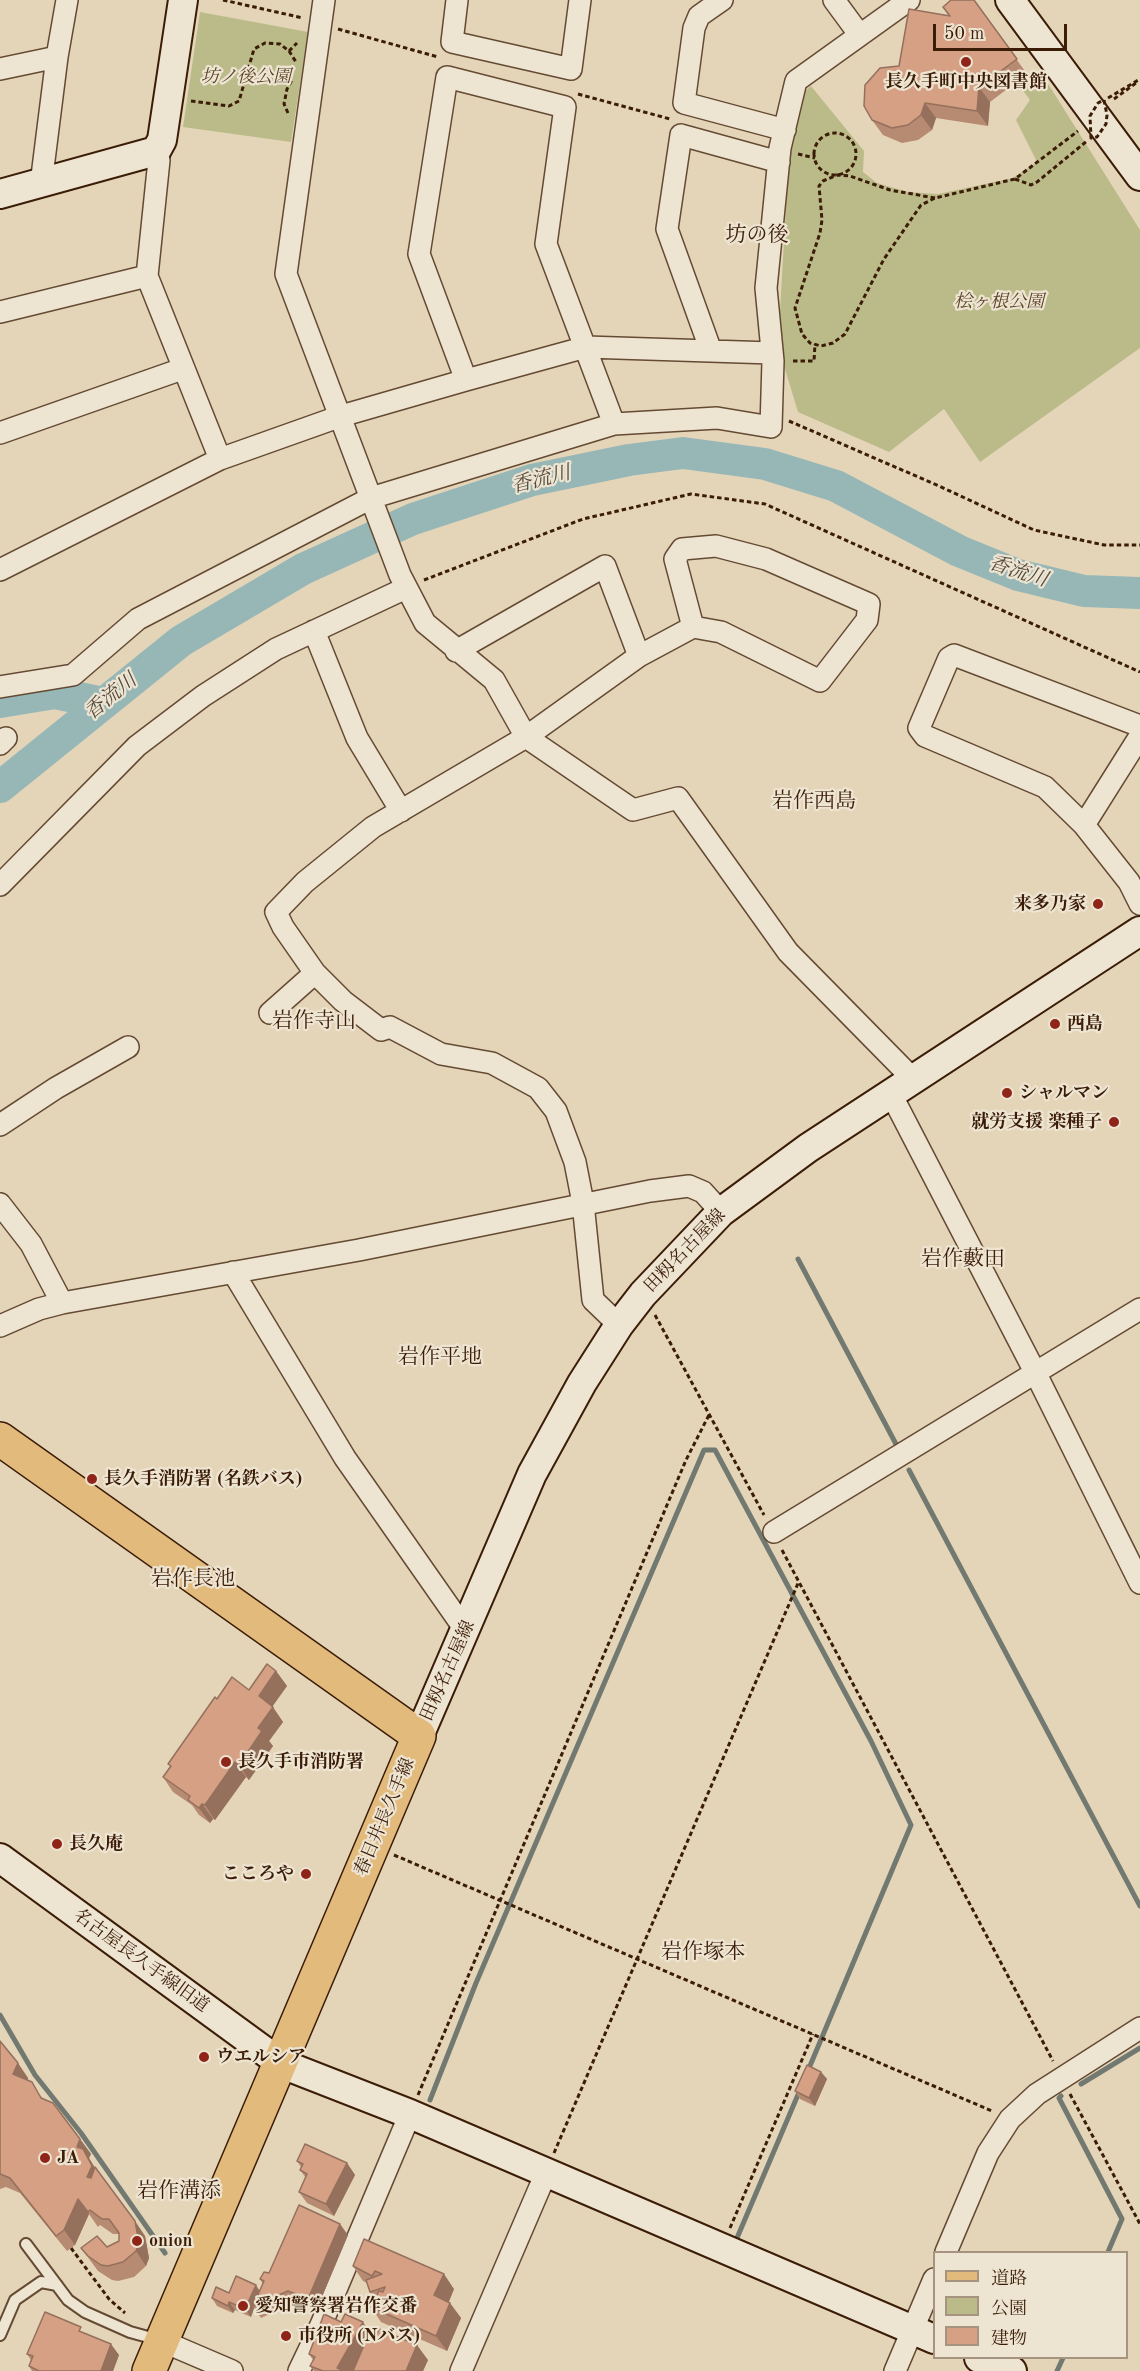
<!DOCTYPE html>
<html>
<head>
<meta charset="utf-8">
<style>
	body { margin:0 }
	#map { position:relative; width:1140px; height:2371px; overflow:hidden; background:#e4d5b8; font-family:"Old Standard TT","Noto Serif JP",serif }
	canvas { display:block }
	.legend { position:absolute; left:933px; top:2251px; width:195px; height:108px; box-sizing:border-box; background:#ede4d1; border:2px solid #a69480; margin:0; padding:8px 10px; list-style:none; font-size:18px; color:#3b1c07 }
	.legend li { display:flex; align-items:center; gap:12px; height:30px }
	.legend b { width:30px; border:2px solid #a69480 }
	.scale { position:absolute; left:933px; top:24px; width:134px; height:27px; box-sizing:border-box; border:3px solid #3b1c07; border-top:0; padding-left:8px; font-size:18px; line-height:21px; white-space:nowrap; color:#3b1c07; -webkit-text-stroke:4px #ede4d1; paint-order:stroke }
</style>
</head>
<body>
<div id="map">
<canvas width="1140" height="2371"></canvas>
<ul class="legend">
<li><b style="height:8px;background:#e2ba7c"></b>道路</li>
<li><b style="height:16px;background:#bbbb8a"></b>公園</li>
<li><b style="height:16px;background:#d5a084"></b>建物</li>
</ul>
<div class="scale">50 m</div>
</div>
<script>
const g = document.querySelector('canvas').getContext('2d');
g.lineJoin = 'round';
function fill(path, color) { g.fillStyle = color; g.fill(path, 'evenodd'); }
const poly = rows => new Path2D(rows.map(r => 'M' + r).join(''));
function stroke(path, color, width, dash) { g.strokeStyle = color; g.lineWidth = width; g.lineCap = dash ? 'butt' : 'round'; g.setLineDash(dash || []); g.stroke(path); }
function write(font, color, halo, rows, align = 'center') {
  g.font = font + ' "Old Standard TT","Noto Serif JP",serif'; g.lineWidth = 4.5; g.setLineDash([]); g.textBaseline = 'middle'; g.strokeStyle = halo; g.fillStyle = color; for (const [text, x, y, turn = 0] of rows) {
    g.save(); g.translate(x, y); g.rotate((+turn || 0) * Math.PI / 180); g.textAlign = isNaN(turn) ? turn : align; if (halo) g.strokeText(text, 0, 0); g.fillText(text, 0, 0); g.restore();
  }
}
const green = poly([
	[200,12,308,32,291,142,183,127],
	[1040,71,1140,230,1140,348,980,462,944,409,889,452,798,412,778,346,792,101,811,86,864,151,863,172,877,183,908,192,938,194,1013,178,1037,162,1016,120,1030,100,1021,88]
]);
const stream = poly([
	[798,1259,897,1446],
	[909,1470,1140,1906],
	[0,2015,35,2075,81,2133,165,2253],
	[1081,2084,1140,2048],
	[1061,2096,1059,2098,1122,2219,1108,2252],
	[430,2100,476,1983,704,1450,715,1450,871,1741,911,1825,807,2073],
	[737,2238,800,2090],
	[1057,2371,1063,2358]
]);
const river = poly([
	[0,702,55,693,103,703],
	[0,787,181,641,303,569,413,519,532,480,629,460,683,453,765,464,836,486,959,551,1018,575,1084,591,1140,593]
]);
const path = poly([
	[223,0,303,18],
	[338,29,438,57],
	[289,51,296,62],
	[578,94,670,119],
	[1108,98,1140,79],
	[1114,99,1136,83],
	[191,101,229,106,239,101,254,49,265,43,280,44,289,51,297,43],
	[288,113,284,104,287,89,292,80],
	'814 154a21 21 0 1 1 42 0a21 21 0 1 1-42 0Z',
	[798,154,815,158],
	[1015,179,1031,185,1037,182,1087,141],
	[935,198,890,190,850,176,837,175,823,181,819,186,822,220,820,233,795,308,802,334,810,343,821,346,833,343,845,334,884,259,921,205,935,198,1015,179,1078,131],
	[793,361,814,361,815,344],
	[789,421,939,486,1034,530,1104,545,1140,545],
	[424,580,583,519,691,494,765,504,1140,672],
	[655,1315,764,1515],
	[782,1550,1053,2061],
	[394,1855,992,2111],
	[1070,2094,1140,2224],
	[418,2095,686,1460,710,1413],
	[554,2153,799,1581],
	[730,2228,813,2034],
	[71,2248,109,2299,125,2313]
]);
const lane = poly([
	[26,2244,68,2300,85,2312,130,2332,159,2340],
	[0,2335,15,2300,41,2282,57,2285]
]);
const street = poly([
	[324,0,286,274,400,575,425,623,494,680,526,737,633,810,678,798,788,952,913,1079],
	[457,0,452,42,571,69,580,0],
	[722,0,699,16,694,28,684,103,785,130],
	[834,0,859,34],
	[0,69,57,57],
	[156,151,159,160,147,276,220,459],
	[41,184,57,57,67,0],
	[0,312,147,276],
	[711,351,667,229,681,135,779,162],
	[466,380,419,254,447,77,565,107,546,244,614,424],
	[0,433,182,369],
	[0,570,220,459,341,416,466,380,586,347,772,353],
	[314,631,357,738,401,811],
	[456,651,605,566,639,656,526,737,373,827,305,882,276,912,283,927,315,973,343,1001,381,1030,390,1027,441,1054,492,1063,538,1088,556,1111,575,1162,583,1203,593,1300,619,1325],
	[639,656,693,627,721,632,820,681,867,620,869,604,766,559,716,546,682,549,675,559,693,627],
	[0,687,73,675,138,619,371,498,614,424,717,418,771,427,773,361,766,288,780,148,796,81,909,0],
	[1140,726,954,655,949,658,919,728,925,736,1045,787,1084,825,1129,882,1140,904],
	[0,744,6,738],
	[1084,825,1140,736],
	[0,885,137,746,203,696,276,649,406,588],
	[270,1013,315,973],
	[891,1094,1035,1372,1140,1583],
	[0,1125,56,1088,128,1047],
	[0,1204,31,1244,62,1303],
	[233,1272,345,1458,466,1631],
	[0,1326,39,1309,62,1303,359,1250,650,1191,689,1186,703,1192,721,1212],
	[774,1532,1140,1309],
	[946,2252,988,2153,1010,2119,1037,2094,1140,2028],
	[162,2341,232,2371],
	[299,2371,321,2325,410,2114],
	[461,2371,546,2173],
	[895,2371,934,2279]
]);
const secondary = poly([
	[1010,0,1140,176],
	[0,194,156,151,162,140,183,0],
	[419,1736,532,1474,582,1383,619,1325,643,1294,721,1212,808,1148,1140,931],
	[0,1858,282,2064,410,2114,934,2339],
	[979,2358,1012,2371]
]);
const primary = poly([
	[0,1439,419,1736,149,2371]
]);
const pathBridge = poly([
	[1104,100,1107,115,1106,124,1097,137,1091,138,1090,116,1098,103,1104,100]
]);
const wall = poly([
	[974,0,1027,74,990,102,988,126,936,118,932,130,918,140,902,143,883,135,872,120,899,66,949,16,943,7],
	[276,1671,287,1686,272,1707,283,1722,269,1741,273,1746,249,1780,246,1777,215,1820,213,1819,210,1823,199,1815,192,1805,173,1792,163,1777,170,1766,168,1764,217,1699,249,1690],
	[0,2041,28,2078,27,2081,80,2139,91,2154,89,2158,95,2168,145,2236,149,2258,146,2266,134,2277,118,2281,112,2280,98,2271,81,2248,107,2247,119,2241,119,2234,113,2234,100,2225,98,2227,89,2214,75,2245,67,2251,20,2193,6,2187,0,2189],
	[821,2072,827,2079,815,2106,800,2099,795,2091],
	[297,2161,347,2163,355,2175,334,2216,307,2203,299,2192,306,2178,300,2170,301,2167],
	[348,2235,316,2311,296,2302,261,2318,254,2308,251,2317,235,2310,233,2313,217,2306,212,2298,229,2293,260,2291,263,2284,260,2279,269,2273],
	[353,2266,454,2289,449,2302,461,2318,447,2351,381,2322,371,2307,375,2299,370,2292,367,2283,363,2281],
	[86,2333,119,2355,113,2371,32,2371,29,2366,31,2360,27,2354],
	[373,2337,373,2338,428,2360,423,2371,314,2371,310,2366,313,2360,309,2354]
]);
const shadedWall = poly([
	[979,87,990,102,988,126,977,111],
	[925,103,936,118,932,130,921,115],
	[276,1671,287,1686,269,1711,259,1696],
	[273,1707,283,1722,269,1741,273,1746,249,1780,239,1765,258,1728],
	[235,1762,246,1777,215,1820,205,1805],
	[202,1804,213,1819,210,1823,199,1808],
	[18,2063,28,2078,24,2089,13,2074],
	[821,2072,827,2079,815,2106,809,2098],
	[80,2139,91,2154,89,2158,103,2181,87,2177,77,2147],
	[347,2163,355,2175,334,2216,326,2204],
	[78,2199,89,2214,75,2245,64,2230],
	[135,2221,145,2236,149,2258,146,2266,136,2251],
	[340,2224,348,2235,316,2311,308,2299],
	[444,2274,454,2289,445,2310,434,2295],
	[256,2285,261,2293,253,2306,254,2308,251,2317,245,2309],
	[229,2302,235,2310,233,2313,228,2306],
	[450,2303,461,2318,447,2351,436,2336],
	[363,2322,373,2337,354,2371,339,2371,337,2368],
	[111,2344,119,2355,113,2371,101,2371],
	[417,2345,428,2360,423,2371,406,2371]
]);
const building = poly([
	[951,0,974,0,1017,59,979,87,977,111,925,103,921,115,908,125,892,128,872,120,864,106,865,85,880,68,899,66,909,9,950,16,943,7,951,0],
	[267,1664,276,1671,259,1696,273,1707,258,1728,262,1731,239,1765,235,1762,205,1805,202,1804,199,1808,188,1800,190,1796,163,1777,171,1766,168,1764,215,1697,217,1699,232,1677,249,1690,267,1664],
	[0,2041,18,2063,13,2074,32,2082,41,2098,53,2103,80,2139,77,2147,83,2149,92,2166,87,2177,91,2178,95,2167,135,2221,139,2243,136,2251,123,2262,108,2266,101,2265,88,2256,81,2248,97,2236,107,2247,119,2241,119,2233,109,2219,102,2219,90,2210,88,2212,78,2199,64,2230,56,2236,10,2178,0,2174,0,2041],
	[807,2065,821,2072,809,2098,795,2091,807,2065],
	[305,2144,347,2163,326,2204,299,2192,307,2174,300,2170,303,2164,297,2161,305,2144],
	[299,2205,340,2224,308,2299,288,2291,253,2306,264,2281,260,2279,264,2272,269,2273,299,2205],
	[364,2239,444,2274,434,2295,450,2303,436,2336,371,2307,379,2291,383,2292,385,2287,370,2292,366,2280,382,2274,375,2271,372,2276,353,2266,364,2239],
	[236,2276,256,2285,245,2309,229,2302,228,2306,212,2298,216,2287,229,2293,236,2276],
	[45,2312,81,2327,79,2331,111,2344,101,2371,39,2371,29,2366,33,2356,27,2354,45,2312],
	[324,2314,341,2322,345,2314,363,2322,337,2368,344,2371,323,2371,310,2366,315,2357,309,2354,324,2314],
	[379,2329,417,2345,406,2371,353,2371,368,2336,375,2339,379,2329]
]);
const markers = [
	[966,62,6,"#8f2418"],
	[1098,904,6,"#8f2418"],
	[1055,1024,6,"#8f2418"],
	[1007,1093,6,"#8f2418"],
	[1114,1122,6,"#8f2418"],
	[92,1479,6,"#8f2418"],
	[226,1762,6,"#8f2418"],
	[57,1844,6,"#8f2418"],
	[306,1874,6,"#8f2418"],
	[204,2057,6,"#8f2418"],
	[45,2158,6,"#8f2418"],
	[137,2241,6,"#8f2418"],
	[243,2306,6,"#8f2418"],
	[286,2336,6,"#8f2418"]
];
const parkNames = [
	["坊ノ後公園",246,77],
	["桧ヶ根公園",999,302]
];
const poiNames = [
	["長久手町中央図書館",966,82,"center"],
	["来多乃家",1086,904,"right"],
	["西島",1067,1024],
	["シャルマン",1019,1093],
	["就労支援 楽種子",1102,1122,"right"],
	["長久手消防署 (名鉄バス)",104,1479],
	["長久手市消防署",238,1762],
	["長久庵",69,1844],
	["こころや",294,1874,"right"],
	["ウエルシア",216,2057],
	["JA",57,2158],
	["onion",149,2241],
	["愛知警察署岩作交番",255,2306],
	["市役所 (Nバス)",298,2336]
];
const streetNames = [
	["田籾名古屋線",685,1251,-46],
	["田籾名古屋線",448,1671,-66],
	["春日井長久手線",385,1817,-67],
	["名古屋長久手線旧道",141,1961,36]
];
const waterNames = [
	["香流川",541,480,-14],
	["香流川",1018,572,18],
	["香流川",111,697,-39]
];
const quarterNames = [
	["坊の後",757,235],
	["岩作西島",814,801],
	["岩作寺山",314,1021],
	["岩作藪田",963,1259],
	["岩作平地",440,1357],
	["岩作長池",193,1579],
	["岩作塚本",703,1952],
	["岩作溝添",179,2191]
];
fill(green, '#bbbb8a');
stroke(stream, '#727971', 5);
stroke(river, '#97b7b7', 32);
stroke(lane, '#654a33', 14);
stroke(street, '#654a33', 24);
stroke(secondary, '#3b1c07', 32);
stroke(primary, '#3b1c07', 36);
stroke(path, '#3b1c07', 3, [4.5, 3]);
stroke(lane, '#ede4d1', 10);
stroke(street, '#ede4d1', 21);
stroke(secondary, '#ede4d1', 28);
stroke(primary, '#e2ba7c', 33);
stroke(pathBridge, '#3b1c07', 3, [4.5, 3]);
fill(wall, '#b78a72');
fill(shadedWall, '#95705c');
fill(building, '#d5a084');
stroke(building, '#95705c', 1.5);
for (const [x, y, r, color] of markers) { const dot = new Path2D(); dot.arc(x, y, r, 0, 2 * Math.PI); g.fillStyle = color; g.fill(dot); stroke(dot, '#ede4d1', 2); }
write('italic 18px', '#5b4428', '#ede4d1', parkNames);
write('bold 18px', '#3b1c07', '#ede4d1', poiNames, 'left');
write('18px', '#3b1c07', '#ede4d1', streetNames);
write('italic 20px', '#574a3c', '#ede4d1', waterNames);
write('21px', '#3b1c07', '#ede4d1', quarterNames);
</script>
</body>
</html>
